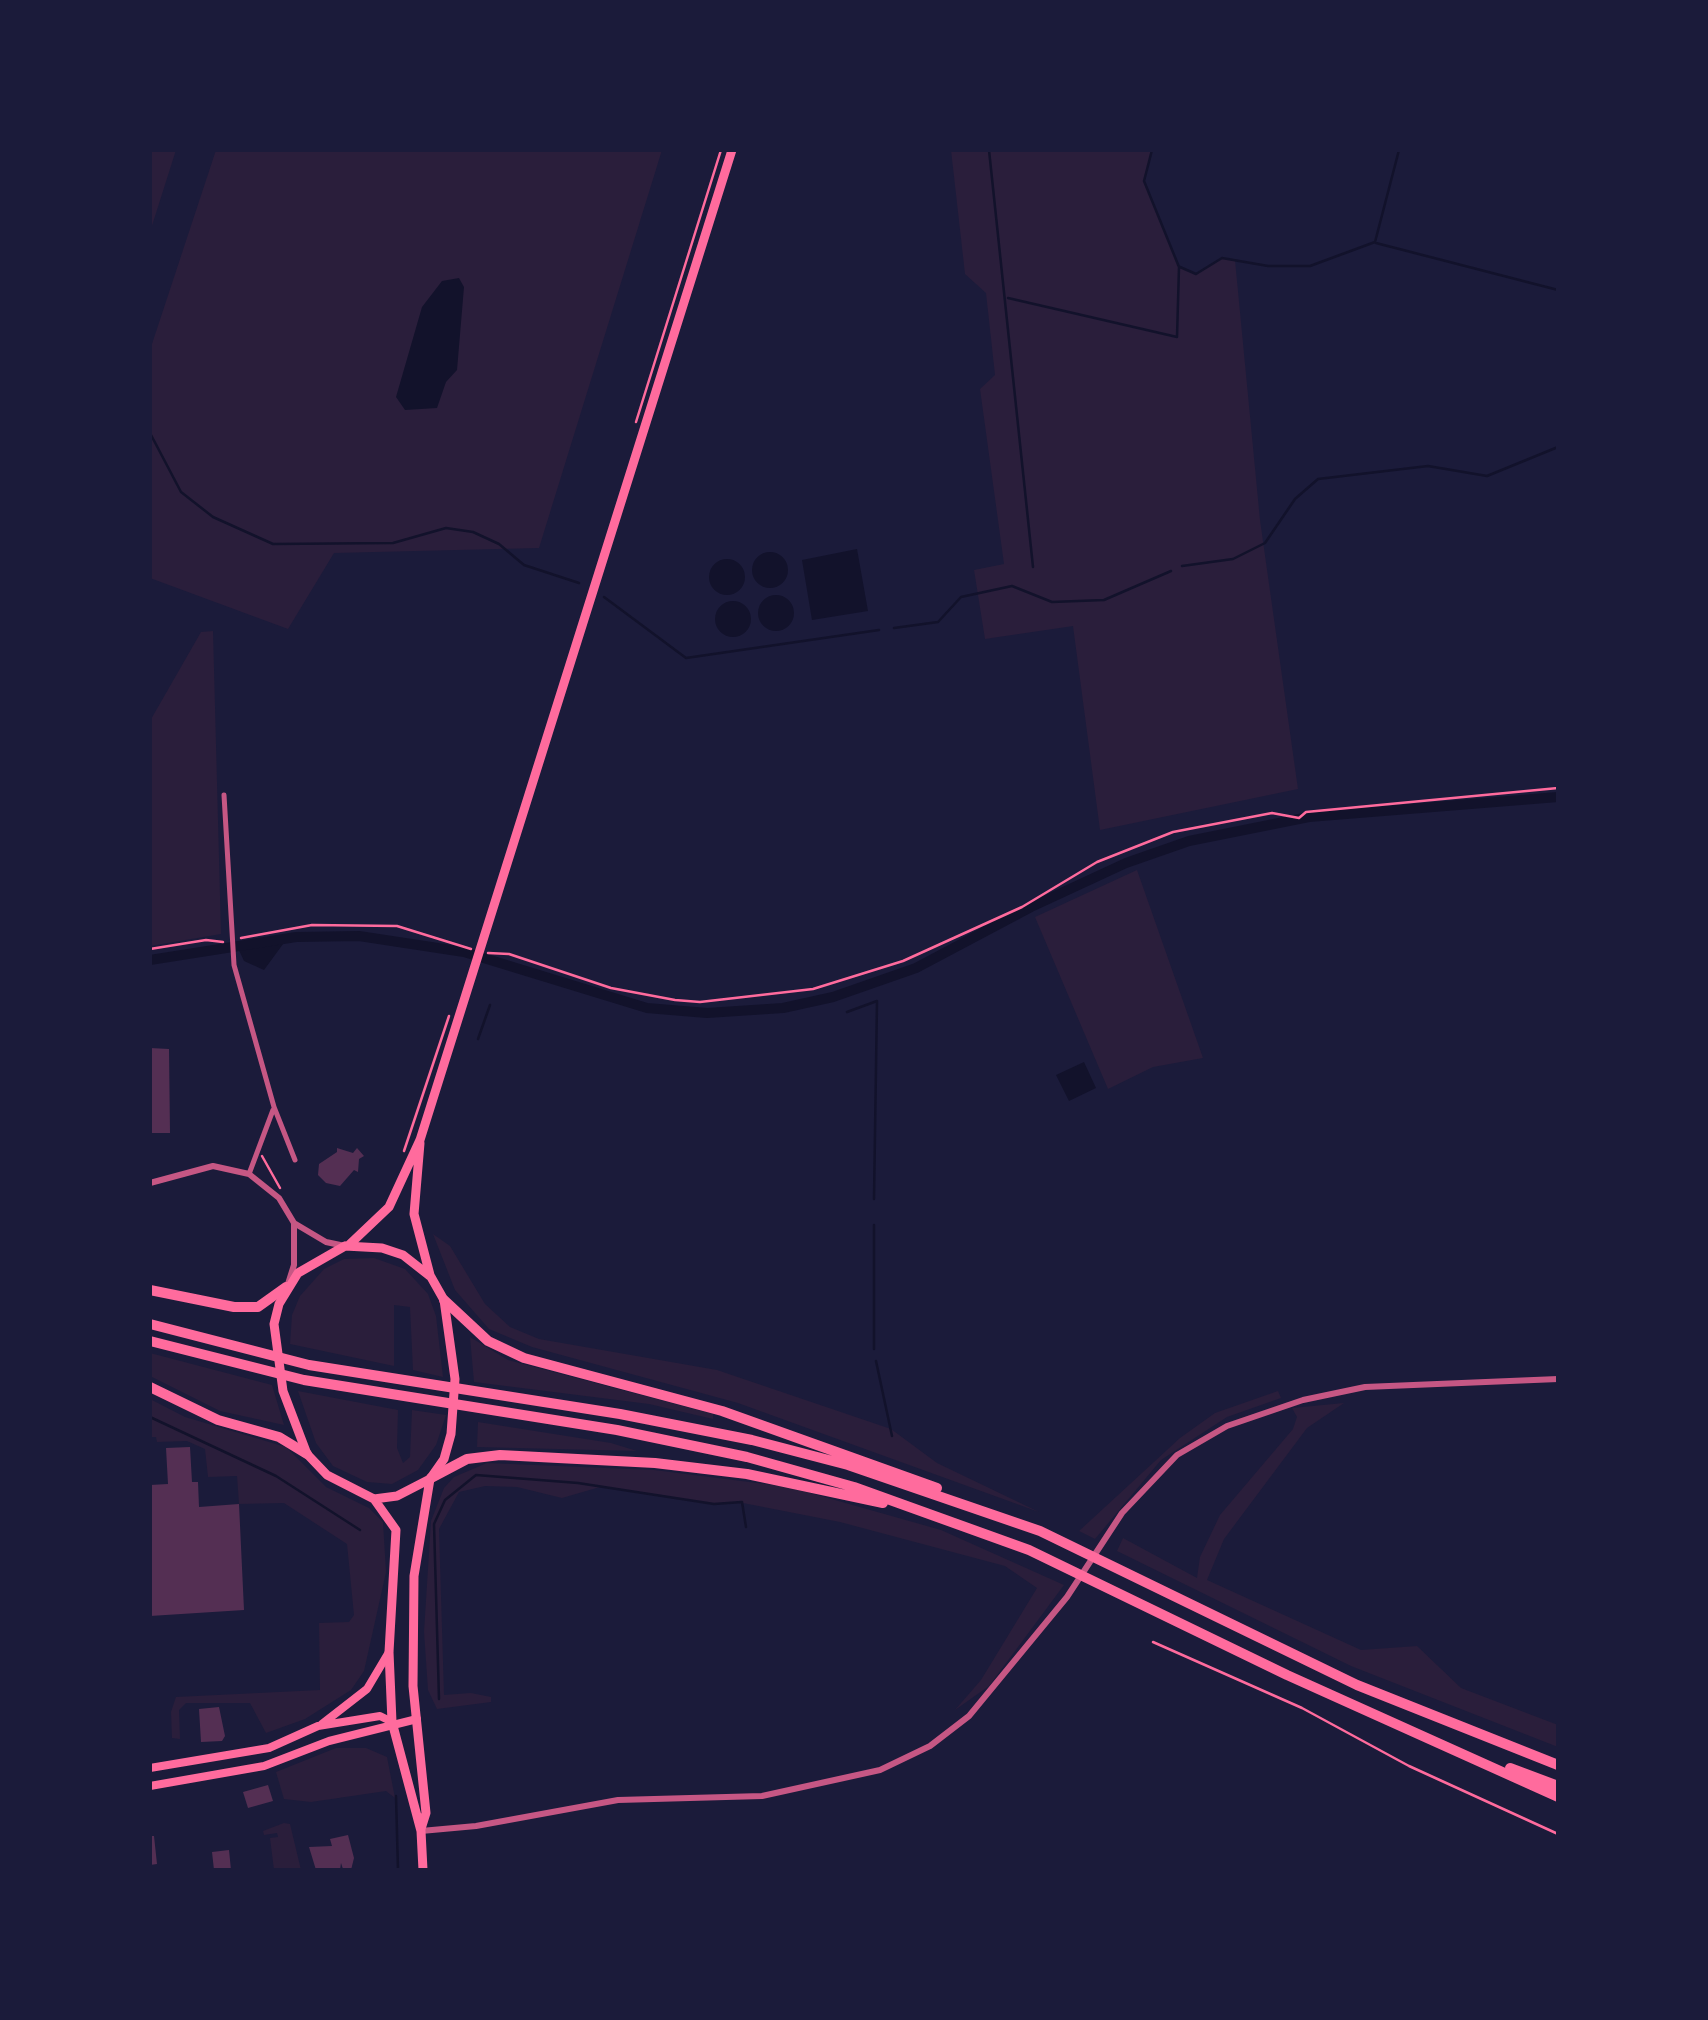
<!DOCTYPE html>
<html>
<head>
<meta charset="utf-8">
<style>
	body { margin:0 }
	#map { position:relative; width:1708px; height:2020px; overflow:hidden; background:#1b1b3a; font-family:Rubik,sans-serif }
	canvas { display:block }
	.frame { position:absolute; inset:0; border:152px solid #1b1b3a; pointer-events:none }
</style>
</head>
<body>
<div id="map">
<canvas width="1708" height="2020"></canvas>
<div class="frame"></div>
</div>
<script>
const g = document.querySelector('canvas').getContext('2d');
g.lineJoin = 'round';
function fill(path, color) { g.fillStyle = color; g.fill(path, 'evenodd'); }
const poly = rows => new Path2D(rows.map(r => 'M' + r).join(''));
function stroke(path, color, width, dash) { g.strokeStyle = color; g.lineWidth = width; g.lineCap = dash ? 'butt' : 'round'; g.setLineDash(dash || []); g.stroke(path); }
const green = poly([
	[150,150,176,150,150,232],
	[216,150,662,150,539,548,334,553,288,629,150,578,150,350],
	[951,150,1152,150,1144,181,1179,266,1196,274,1222,258,1235,260,1260,520,1298,789,1100,830,1073,626,985,639,974,570,1004,564,980,389,995,375,986,293,965,274],
	[213,631,221,934,150,946,150,721,201,632],
	[1137,870,1203,1058,1153,1067,1108,1089,1035,917],
	[433,1234,450,1246,485,1304,510,1327,539,1339,717,1370,891,1429,937,1463,1039,1512,738,1403,532,1347,489,1329,455,1290],
	[374,1258,405,1269,428,1294,436,1316,443,1377,413,1370,410,1307,394,1305,394,1366,290,1344,292,1315,300,1296,324,1269,344,1259],
	[470,1337,508,1360,713,1414,713,1419,649,1404,474,1382],
	[150,1353,272,1385,284,1425,220,1411,150,1376],
	[298,1391,398,1410,397,1448,403,1463,410,1457,412,1410,446,1415,436,1445,418,1470,392,1484,367,1482,333,1466,316,1443],
	[1278,1391,1281,1398,1227,1417,1161,1460,1095,1539,1079,1531,1180,1438,1215,1413],
	[150,1399,185,1417,286,1447,326,1487,369,1508,383,1522,386,1572,364,1671,351,1690,305,1719,266,1733,250,1703,186,1703,179,1710,180,1739,172,1738,171,1712,176,1697,320,1690,319,1623,349,1622,354,1615,347,1544,284,1503,239,1504,237,1476,208,1477,205,1449,187,1441,157,1442,156,1437,150,1437],
	[1344,1403,1307,1428,1224,1539,1207,1580,1361,1650,1417,1646,1461,1688,1558,1725,1558,1747,1351,1666,1117,1551,1123,1538,1197,1578,1200,1557,1220,1515,1293,1429,1297,1417,1292,1408],
	[478,1422,611,1443,637,1451,477,1447],
	[487,1463,654,1470,789,1487,941,1530,1064,1585,989,1686,955,1710,981,1680,1037,1588,1005,1566,840,1522,743,1503,714,1504,600,1487,562,1498,517,1487,485,1486,459,1492,439,1529,444,1695,471,1693,491,1697,491,1702,437,1709,428,1690,424,1632,431,1521,444,1488,454,1477],
	[366,1748,387,1757,395,1798,386,1791,311,1802,284,1799,276,1772,336,1748],
	[284,1823,290,1824,301,1870,274,1870,270,1838,278,1837,277,1833,264,1835,263,1831]
]);
const water = poly([
	[459,278,464,287,457,370,446,382,437,408,405,410,396,397,422,307,442,281],
	[857,549,868,611,812,620,802,560],
	'752 570a18 18 0 1 1 36 0a18 18 0 1 1-36 0Z',
	'709 577a18 18 0 1 1 36 0a18 18 0 1 1-36 0Z',
	'758 613a18 18 0 1 1 36 0a18 18 0 1 1-36 0Z',
	'715 619a18 18 0 1 1 36 0a18 18 0 1 1-36 0Z',
	[286,940,264,970,244,961,238,948],
	[1084,1062,1096,1088,1069,1101,1056,1075]
]);
const stream = poly([
	[989,150,1033,567],
	[1376,243,1558,290],
	[1180,267,1196,274,1222,258,1268,266,1310,266,1375,242,1399,150],
	[1008,298,1177,337,1179,267,1144,181,1152,150],
	[150,433,181,492,213,517,273,544,393,543,446,528,473,532,499,544,524,565,579,583],
	[1182,566,1233,559,1265,543,1295,499,1318,479,1428,466,1487,476,1558,447],
	[604,597,686,658,879,630],
	[894,628,938,622,961,597,1012,586,1052,602,1104,600,1171,571],
	[847,1012,877,1001,874,1199],
	[478,1039,490,1005],
	[874,1225,874,1349],
	[876,1361,892,1436],
	[150,1417,276,1476,360,1530],
	[439,1699,434,1524,445,1500,476,1475,578,1483,714,1504,742,1502,746,1527],
	[396,1796,398,1870]
]);
const canal = poly([
	[150,960,296,937,359,936,464,952,647,1008,707,1013,783,1008,833,997,916,968,1031,907,1126,863,1189,841,1309,817,1558,797]
]);
const building = poly([
	[150,1048,169,1049,170,1133,150,1133],
	[337,1148,353,1153,357,1148,364,1156,359,1159,358,1172,354,1170,340,1186,326,1183,318,1175,319,1164,337,1152],
	[190,1447,192,1482,198,1482,199,1507,239,1504,244,1610,150,1616,150,1485,168,1484,166,1448],
	[219,1707,225,1736,222,1741,201,1742,199,1709],
	[268,1785,273,1801,248,1808,243,1792],
	[348,1835,354,1858,351,1870,343,1869,341,1863,340,1870,316,1870,309,1847,332,1846,330,1839],
	[150,1836,154,1836,157,1864,150,1865],
	[229,1850,231,1870,214,1870,212,1852]
]);
const path = poly([
	[636,422,721,150],
	[241,938,312,925,397,926,471,949],
	[150,949,206,940,223,942],
	[488,953,509,954,611,988,675,1000,700,1002,813,989,903,961,1022,907,1097,862,1173,832,1272,813,1299,818,1306,812,1558,788],
	[404,1151,449,1016],
	[262,1156,280,1188],
	[1153,1642,1302,1708,1409,1766,1558,1834]
]);
const minor = poly([
	[224,795,234,965,274,1107,295,1160],
	[249,1174,273,1110]
]);
const tertiary = poly([
	[150,1183,213,1166,249,1174,279,1198,294,1223,326,1242,345,1246],
	[288,1284,294,1265,294,1223],
	[421,1831,476,1826,618,1800,762,1796,880,1770,930,1746,969,1716,1067,1597,1122,1513,1177,1455,1227,1426,1303,1400,1365,1387,1558,1379]
]);
const secondary = poly([
	[322,1724,367,1689,389,1652],
	[150,1768,269,1748,318,1726,380,1716,392,1722],
	[150,1786,264,1766,329,1741,417,1719]
]);
const primary = poly([
	[420,1143,414,1214,430,1275],
	[350,1244,389,1207,420,1140,732,150],
	[345,1246,382,1248,403,1255,431,1277,444,1300,455,1379,451,1434,444,1459,430,1479,397,1496,374,1499,327,1475,307,1454,283,1391,274,1324,279,1304,298,1273,345,1246],
	[374,1499,396,1530,389,1652,392,1722,421,1831,423,1870],
	[421,1829,426,1813,413,1686,414,1576,430,1479]
]);
const motorway = poly([
	[150,1290,234,1307,258,1307,286,1287],
	[444,1300,488,1341,524,1358,722,1411,937,1488],
	[150,1324,309,1365,620,1414,752,1440,848,1465,1040,1531,1357,1685,1558,1765],
	[150,1341,304,1380,617,1430,747,1457,854,1487,1029,1550,1287,1675,1558,1797],
	[150,1387,218,1420,279,1437,307,1454],
	[431,1478,467,1459,500,1455,655,1463,747,1474,883,1503],
	[1510,1768,1558,1786]
]);
fill(green, '#2a1e3b');
fill(water, '#12122b');
stroke(stream, '#12122b', 2.5);
stroke(canal, '#12122b', 10);
fill(building, '#542f53');
stroke(path, '#ff6b9d', 2.5);
stroke(minor, '#c65784', 5);
stroke(tertiary, '#c65784', 6);
stroke(secondary, '#ff6b9d', 8);
stroke(primary, '#ff6b9d', 9);
stroke(motorway, '#ff6b9d', 10);
</script>
</body>
</html>
